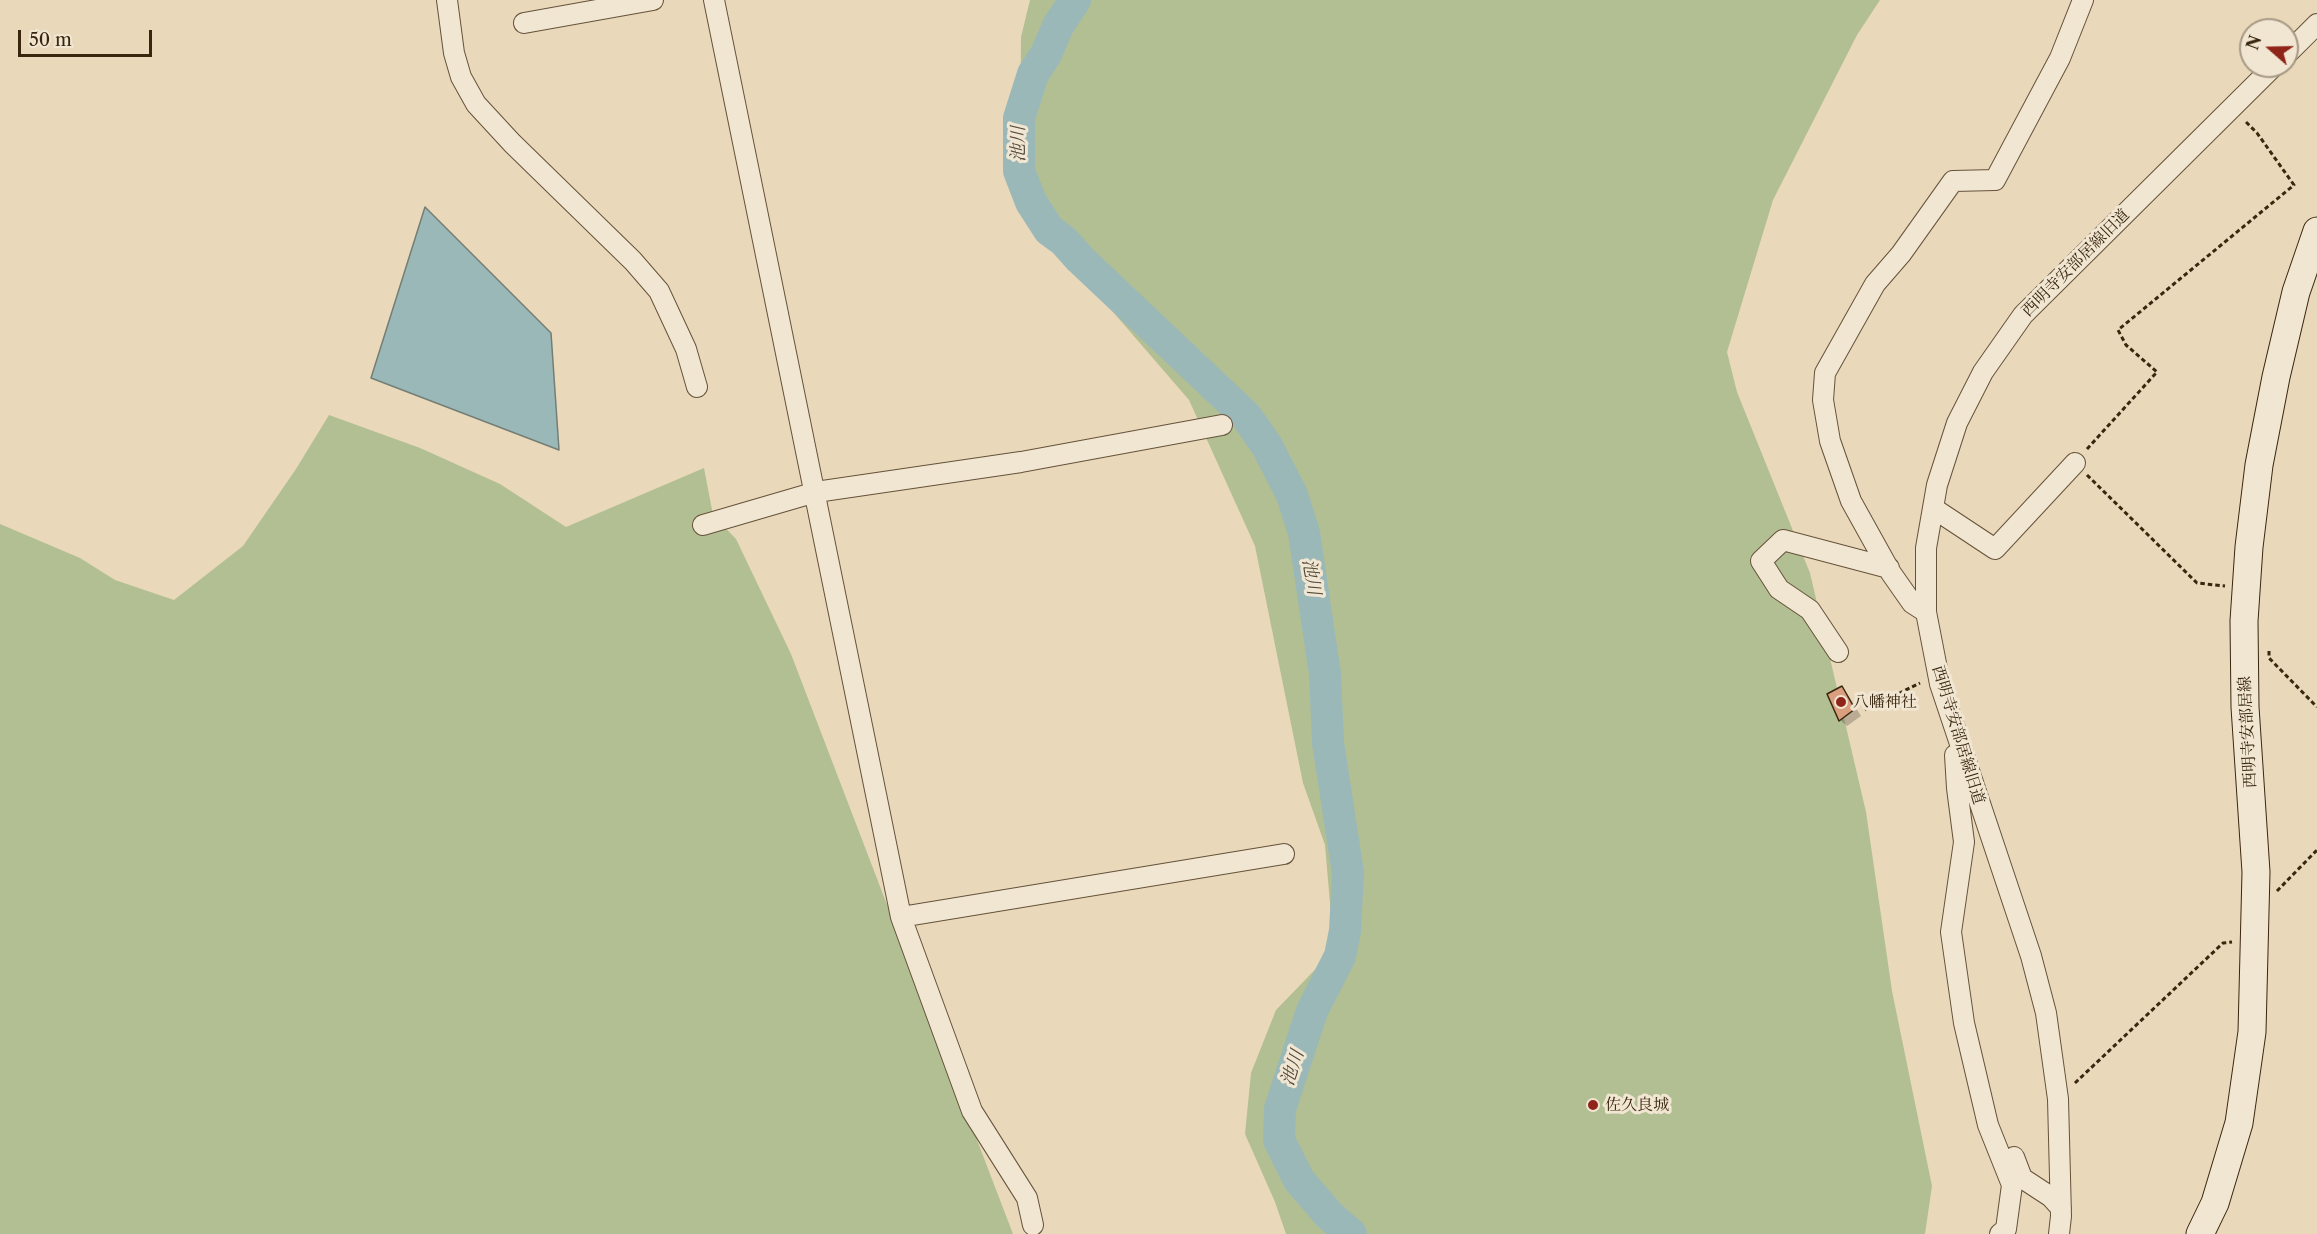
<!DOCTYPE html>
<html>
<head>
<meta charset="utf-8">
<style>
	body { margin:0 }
	#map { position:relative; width:2317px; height:1234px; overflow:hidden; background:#e9d8ba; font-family:"Libre Caslon Text",serif }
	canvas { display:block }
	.north { position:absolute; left:2239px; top:18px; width:60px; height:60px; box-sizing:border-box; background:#f1e6d2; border:2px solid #a79984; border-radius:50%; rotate:290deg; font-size:16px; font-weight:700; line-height:24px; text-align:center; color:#39260f }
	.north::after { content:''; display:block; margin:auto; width:21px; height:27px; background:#8f2418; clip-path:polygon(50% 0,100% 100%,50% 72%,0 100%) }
	.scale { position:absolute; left:18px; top:30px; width:134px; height:27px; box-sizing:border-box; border:3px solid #39260f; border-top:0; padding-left:8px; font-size:18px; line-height:21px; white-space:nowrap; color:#39260f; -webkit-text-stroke:4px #f1e6d2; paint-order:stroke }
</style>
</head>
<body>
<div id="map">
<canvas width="2317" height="1234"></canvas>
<div class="north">N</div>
<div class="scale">50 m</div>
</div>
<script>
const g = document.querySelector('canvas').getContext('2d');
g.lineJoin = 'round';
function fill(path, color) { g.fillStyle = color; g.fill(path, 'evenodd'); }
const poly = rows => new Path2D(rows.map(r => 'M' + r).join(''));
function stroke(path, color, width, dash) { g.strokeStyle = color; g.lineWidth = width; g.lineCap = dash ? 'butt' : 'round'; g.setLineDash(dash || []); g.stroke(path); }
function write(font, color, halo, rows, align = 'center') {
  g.font = font + ' "Libre Caslon Text","Noto Serif JP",serif'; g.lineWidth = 6; g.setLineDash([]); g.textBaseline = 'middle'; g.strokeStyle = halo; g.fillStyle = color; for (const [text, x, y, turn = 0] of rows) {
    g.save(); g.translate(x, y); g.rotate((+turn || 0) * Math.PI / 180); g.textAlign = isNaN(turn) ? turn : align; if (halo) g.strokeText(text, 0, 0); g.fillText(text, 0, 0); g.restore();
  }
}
const green = poly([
	[1030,0,1880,0,1857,35,1773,200,1727,352,1737,392,1810,573,1866,812,1892,991,1932,1186,1925,1234,1286,1234,1275,1202,1245,1134,1251,1073,1276,1010,1334,950,1325,845,1303,783,1255,546,1189,400,1057,247,1020,163,1021,37],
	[329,415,420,448,500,484,566,527,704,468,713,515,736,539,791,654,1013,1234,0,1234,0,524,80,558,115,580,174,600,243,546,296,469]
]);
const water = poly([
	[425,207,551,333,559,450,371,378,425,207]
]);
const shadow = poly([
	[1842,688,1848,695,1861,716,1847,726,1840,720]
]);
const river = poly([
	[1075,0,1058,26,1046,54,1033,74,1019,118,1019,171,1031,202,1049,230,1064,241,1080,259,1246,416,1267,446,1292,495,1304,533,1325,674,1328,743,1348,873,1345,931,1340,956,1312,1011,1292,1072,1280,1109,1279,1140,1299,1180,1329,1215,1351,1234]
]);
const building = poly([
	[1842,686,1855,709,1839,721,1827,694,1842,686]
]);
const path = poly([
	[2087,449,2157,372,2126,345,2118,330,2294,185,2257,133,2245,121],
	[2087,475,2197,583,2225,586],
	[2269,651,2269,658,2317,707],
	[1865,710,1920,683],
	[2277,891,2317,850],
	[2075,1083,2223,943,2232,942]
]);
const minor = poly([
	[447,0,454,53,461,77,476,104,512,143,633,261,659,291,686,349,697,387],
	[714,0,901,917,972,1111,1027,1198,1033,1225],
	[524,23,653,0],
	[2287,54,2317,24],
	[1933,508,1995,549,2075,463],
	[703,525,816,492,1021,462,1222,425],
	[1926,612,1912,603,1891,573,1851,501,1830,441,1823,400,1825,373,1875,284,1901,254,1953,181,1995,180,2060,58,2083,0],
	[1838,652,1810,610,1779,589,1761,561,1783,540,1889,568],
	[1955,755,1957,788,1964,842,1951,932,1964,1023,1988,1125,2012,1185,2006,1229,2000,1234],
	[901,917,1284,854],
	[2014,1157,2022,1178,2051,1197,2061,1208],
	[2059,1234,2061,1216,2058,1099,2046,1013,2031,956,1940,684,1926,612,1926,548,1937,485,1957,423,1983,372,2023,315,2274,66]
]);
const secondary = poly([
	[2200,1234,2215,1203,2239,1123,2252,1032,2256,872,2245,707,2244,621,2249,547,2259,465,2276,377,2296,292,2317,231]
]);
const markers = [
	[1841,702,6,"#8f2418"],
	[1593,1105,6,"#8f2418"]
];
const streetNames = [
	["西明寺安部居線旧道",2076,263,-45],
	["西明寺安部居線",2248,732,-93],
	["西明寺安部居線旧道",1958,735,73]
];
const poiNames = [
	["八幡神社",1853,702],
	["佐久良城",1605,1105]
];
const waterNames = [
	["池川",1019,144,-90],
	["池川",1311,577,81],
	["池川",1293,1068,-72]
];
fill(green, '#b2bf93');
fill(water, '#9bb8b9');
stroke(water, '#747e75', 1.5);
fill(shadow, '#0003');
stroke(river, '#9bb8b9', 32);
fill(building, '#da9f7e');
stroke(building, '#39260f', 1.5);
stroke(minor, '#65523a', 22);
stroke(secondary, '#39260f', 29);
stroke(path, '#39260f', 3, [4.5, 3]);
stroke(minor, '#f1e6d2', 20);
stroke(secondary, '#f1e6d2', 27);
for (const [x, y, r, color] of markers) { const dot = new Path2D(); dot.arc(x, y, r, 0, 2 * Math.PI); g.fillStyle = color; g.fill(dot); stroke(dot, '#f1e6d2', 2); }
write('16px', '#39260f', '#f1e6d2', streetNames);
write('16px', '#39260f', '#f1e6d2', poiNames, 'left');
write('italic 18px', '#524a3a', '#f1e6d2', waterNames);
</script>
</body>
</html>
